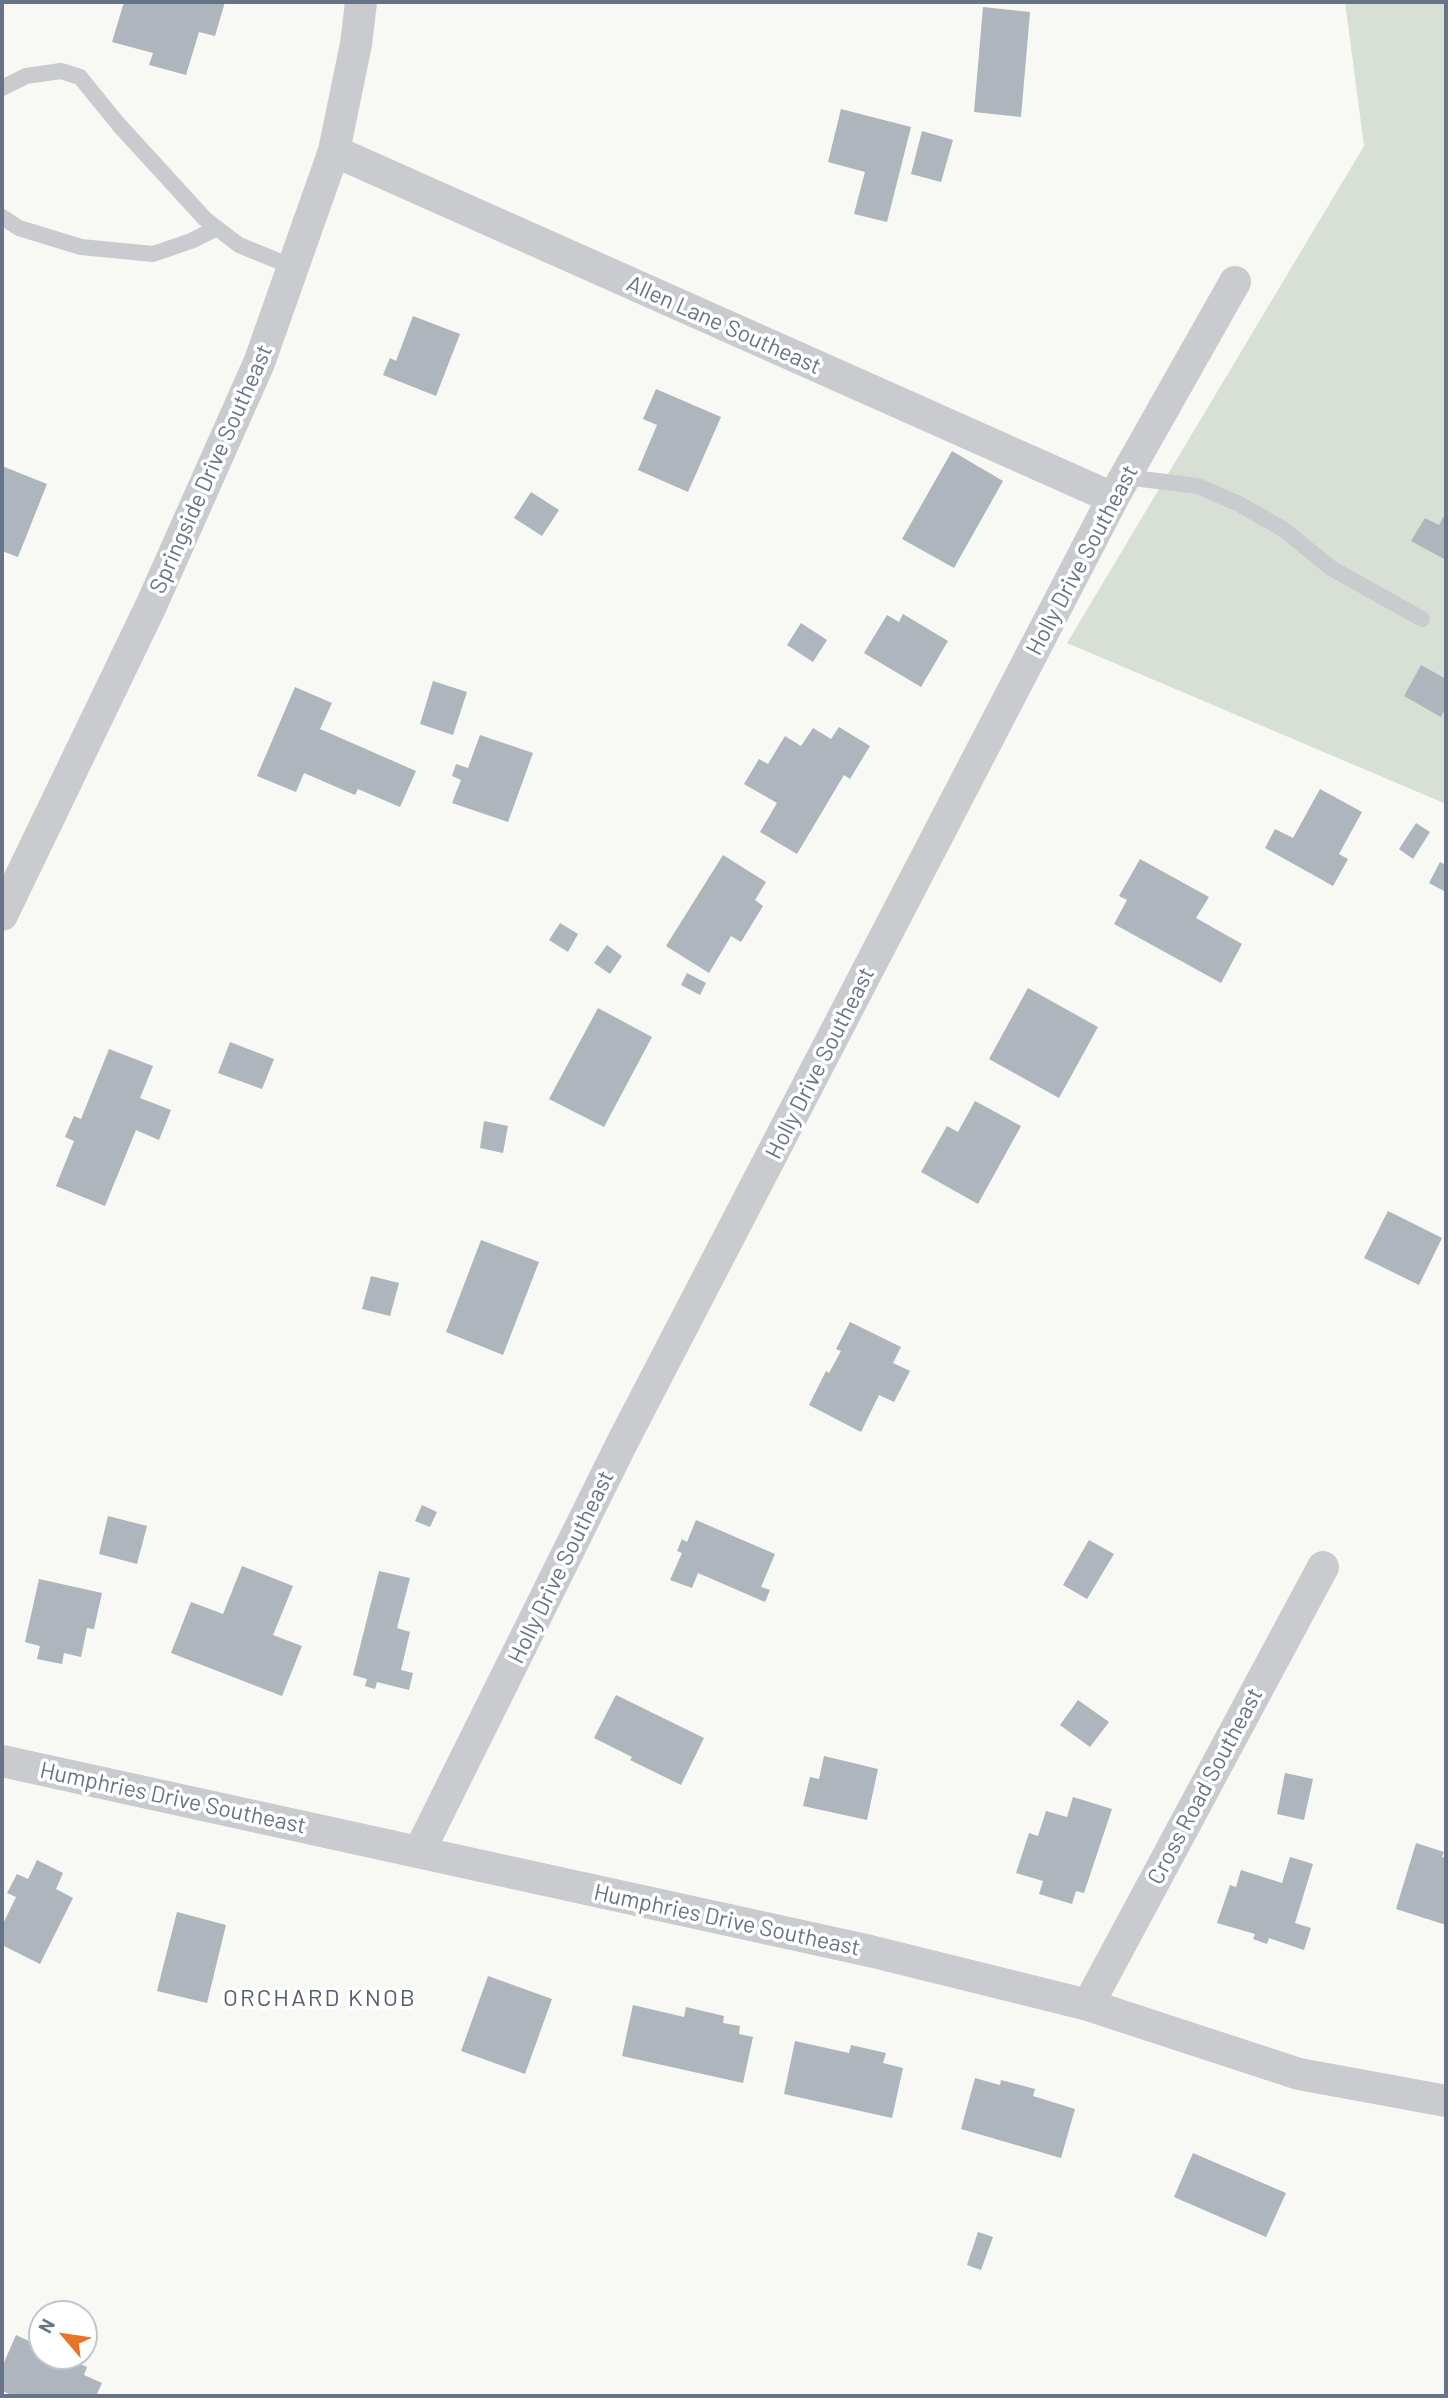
<!DOCTYPE html>
<html>
<head>
<meta charset="utf-8">
<style>
	body { margin:0 }
	#map { position:relative; width:1448px; height:2398px; overflow:hidden; background:#f8f8f5; font-family:Barlow,sans-serif }
	canvas { display:block }
	.frame { position:absolute; inset:0; border:4px solid #677387; pointer-events:none }
	.north { position:absolute; left:28px; top:2300px; width:70px; height:70px; box-sizing:border-box; background:#fff; border:2px solid #c2c7cf; border-radius:50%; rotate:299deg; font-size:19px; font-weight:700; line-height:28px; text-align:center; color:#677387 }
	.north::after { content:''; display:block; margin:auto; width:24px; height:32px; background:#e67528; clip-path:polygon(50% 0,100% 100%,50% 72%,0 100%) }
</style>
</head>
<body>
<div id="map">
<canvas width="1448" height="2398"></canvas>
<div class="frame"></div>
<div class="north">N</div>
</div>
<script>
const g = document.querySelector('canvas').getContext('2d');
g.lineJoin = 'round';
function fill(path, color) { g.fillStyle = color; g.fill(path, 'evenodd'); }
const poly = rows => new Path2D(rows.map(r => 'M' + r).join(''));
function stroke(path, color, width, dash) { g.strokeStyle = color; g.lineWidth = width; g.lineCap = dash ? 'butt' : 'round'; g.setLineDash(dash || []); g.stroke(path); }
function write(font, color, halo, rows, align = 'center') {
  g.font = font + ' Barlow,sans-serif'; g.lineWidth = 7; g.setLineDash([]); g.textBaseline = 'middle'; g.strokeStyle = halo; g.fillStyle = color; for (const [text, x, y, turn = 0] of rows) {
    g.save(); g.translate(x, y); g.rotate((+turn || 0) * Math.PI / 180); g.textAlign = isNaN(turn) ? turn : align; if (halo) g.strokeText(text, 0, 0); g.fillText(text, 0, 0); g.restore();
  }
}
const green = poly([
	[1345,2,1446,2,1446,804,1067,643,1364,146]
]);
const building = poly([
	[124,2,225,2,215,36,199,32,186,75,149,65,153,53,112,42],
	[983,7,1030,12,1021,117,974,112],
	[841,109,911,127,887,222,854,214,865,172,828,162],
	[922,131,953,140,941,182,911,174],
	[413,316,460,334,436,396,383,375,390,358,396,361],
	[656,389,721,417,688,492,638,470,657,425,643,419],
	[952,451,1003,481,954,568,902,539],
	[2,466,47,484,18,557,2,551],
	[531,492,559,510,542,536,514,518],
	[1446,512,1446,560,1411,541,1425,518,1439,525],
	[903,614,948,641,921,687,864,653,887,615,899,622],
	[801,623,827,640,813,662,787,645],
	[1421,665,1446,679,1446,707,1441,717,1404,696],
	[433,681,467,692,453,735,420,724],
	[295,687,332,703,320,729,416,771,400,807,358,789,355,795,304,773,296,792,257,776],
	[839,727,870,746,850,779,844,775,797,854,760,832,777,803,744,784,759,759,768,764,785,736,801,746,813,728,831,739],
	[480,735,533,753,508,822,452,803,461,780,452,776,456,764,468,768],
	[1320,789,1362,812,1339,854,1348,859,1333,886,1265,848,1275,829,1293,838],
	[1416,823,1430,832,1413,859,1399,849],
	[723,855,766,882,755,900,763,906,741,942,731,936,709,973,666,946],
	[1140,859,1209,897,1196,918,1242,944,1221,983,1114,924,1127,900,1119,896],
	[1440,862,1446,865,1446,892,1429,883],
	[560,923,578,934,568,952,549,940],
	[607,945,622,956,610,974,594,963],
	[687,973,706,983,700,995,681,985],
	[1028,988,1098,1027,1059,1098,989,1059],
	[598,1008,652,1037,604,1127,549,1099],
	[230,1042,274,1059,262,1089,218,1073],
	[109,1049,153,1066,140,1098,171,1110,159,1140,136,1130,105,1206,56,1186,74,1141,65,1137,74,1116,81,1119],
	[975,1101,1021,1126,978,1204,921,1172,947,1126,958,1132],
	[484,1121,508,1126,503,1153,480,1148],
	[1388,1211,1442,1238,1419,1285,1364,1258],
	[481,1240,539,1262,503,1355,446,1332],
	[371,1276,399,1283,390,1316,362,1309],
	[850,1322,901,1347,893,1363,910,1371,894,1402,879,1395,861,1432,809,1405,826,1371,829,1373,841,1351,836,1349],
	[422,1505,437,1512,430,1527,415,1521],
	[108,1516,147,1526,137,1564,99,1554],
	[696,1520,775,1554,761,1587,770,1590,765,1602,698,1573,692,1588,670,1580,682,1553,677,1551,682,1539,687,1542],
	[1089,1540,1114,1554,1087,1599,1063,1585],
	[242,1566,293,1586,273,1635,302,1646,282,1696,171,1653,191,1602,223,1614],
	[379,1571,410,1578,397,1628,410,1632,401,1670,413,1673,409,1690,377,1682,375,1689,365,1686,367,1679,353,1675],
	[39,1579,102,1593,94,1629,87,1628,81,1657,64,1653,62,1664,37,1659,40,1646,25,1642],
	[616,1695,704,1738,681,1785,630,1760,632,1757,594,1738],
	[1078,1700,1109,1722,1090,1747,1060,1725],
	[824,1756,878,1769,867,1820,803,1806,810,1777,819,1779],
	[1285,1773,1313,1779,1304,1820,1277,1814],
	[1073,1797,1112,1809,1084,1893,1076,1891,1072,1904,1039,1894,1043,1881,1016,1873,1029,1833,1038,1836,1046,1811,1067,1817],
	[1416,1843,1444,1852,1442,1857,1446,1858,1446,1925,1396,1909],
	[1290,1857,1313,1864,1295,1923,1311,1928,1304,1950,1269,1938,1267,1944,1253,1939,1255,1934,1217,1923,1230,1885,1236,1887,1241,1870,1282,1883],
	[37,1860,63,1873,56,1889,73,1898,40,1964,2,1945,2,1926,16,1897,7,1893,17,1874,28,1879],
	[177,1912,226,1925,207,2003,157,1991],
	[488,1976,552,1999,525,2074,461,2051],
	[633,2005,684,2017,686,2007,724,2016,723,2023,740,2026,739,2034,753,2037,743,2083,622,2056],
	[795,2041,849,2053,851,2045,886,2053,883,2063,903,2068,892,2118,784,2094],
	[975,2078,1000,2085,1001,2080,1035,2089,1033,2096,1075,2109,1061,2158,961,2129],
	[1193,2153,1286,2193,1266,2237,1174,2197],
	[978,2232,993,2237,981,2270,967,2265],
	[16,2335,42,2347,42,2356,62,2356,87,2367,84,2375,102,2383,96,2396,14,2396,2,2391,2,2367]
]);
const service = poly([
	[2,88,26,76,61,71,80,77,119,125,205,219,239,245,293,267],
	[2,217,19,228,81,247,153,254,191,241,217,228],
	[1125,477,1198,486,1239,504,1283,529,1331,568,1422,619]
]);
const minor = poly([
	[334,151,1113,498],
	[2,915,150,608,259,363,334,151,356,44,361,2],
	[2,1761,870,1951,1088,2005,1299,2074,1446,2101],
	[419,1852,623,1441,1113,498,1235,282],
	[1088,2005,1323,1567]
]);
const streetNames = [
	["Allen Lane Southeast",724,325,24],
	["Springside Drive Southeast",211,469,-66],
	["Holly Drive Southeast",1082,560,-62],
	["Holly Drive Southeast",820,1063,-63],
	["Holly Drive Southeast",561,1567,-64],
	["Cross Road Southeast",1205,1786,-62],
	["Humphries Drive Southeast",173,1798,12],
	["Humphries Drive Southeast",727,1920,12]
];
const neighbourhoodNames = [
	["ORCHARD KNOB",320,1998]
];
fill(green, '#d8e0d6');
fill(building, '#aeb5bc');
stroke(service, '#c9cbcf', 16);
stroke(minor, '#c9cbcf', 32);
write('23px', '#677387', '#fff', streetNames);
g.letterSpacing = '2px';
write('24px', '#555e6c', '#fff', neighbourhoodNames);
g.letterSpacing = '0px';
</script>
</body>
</html>
